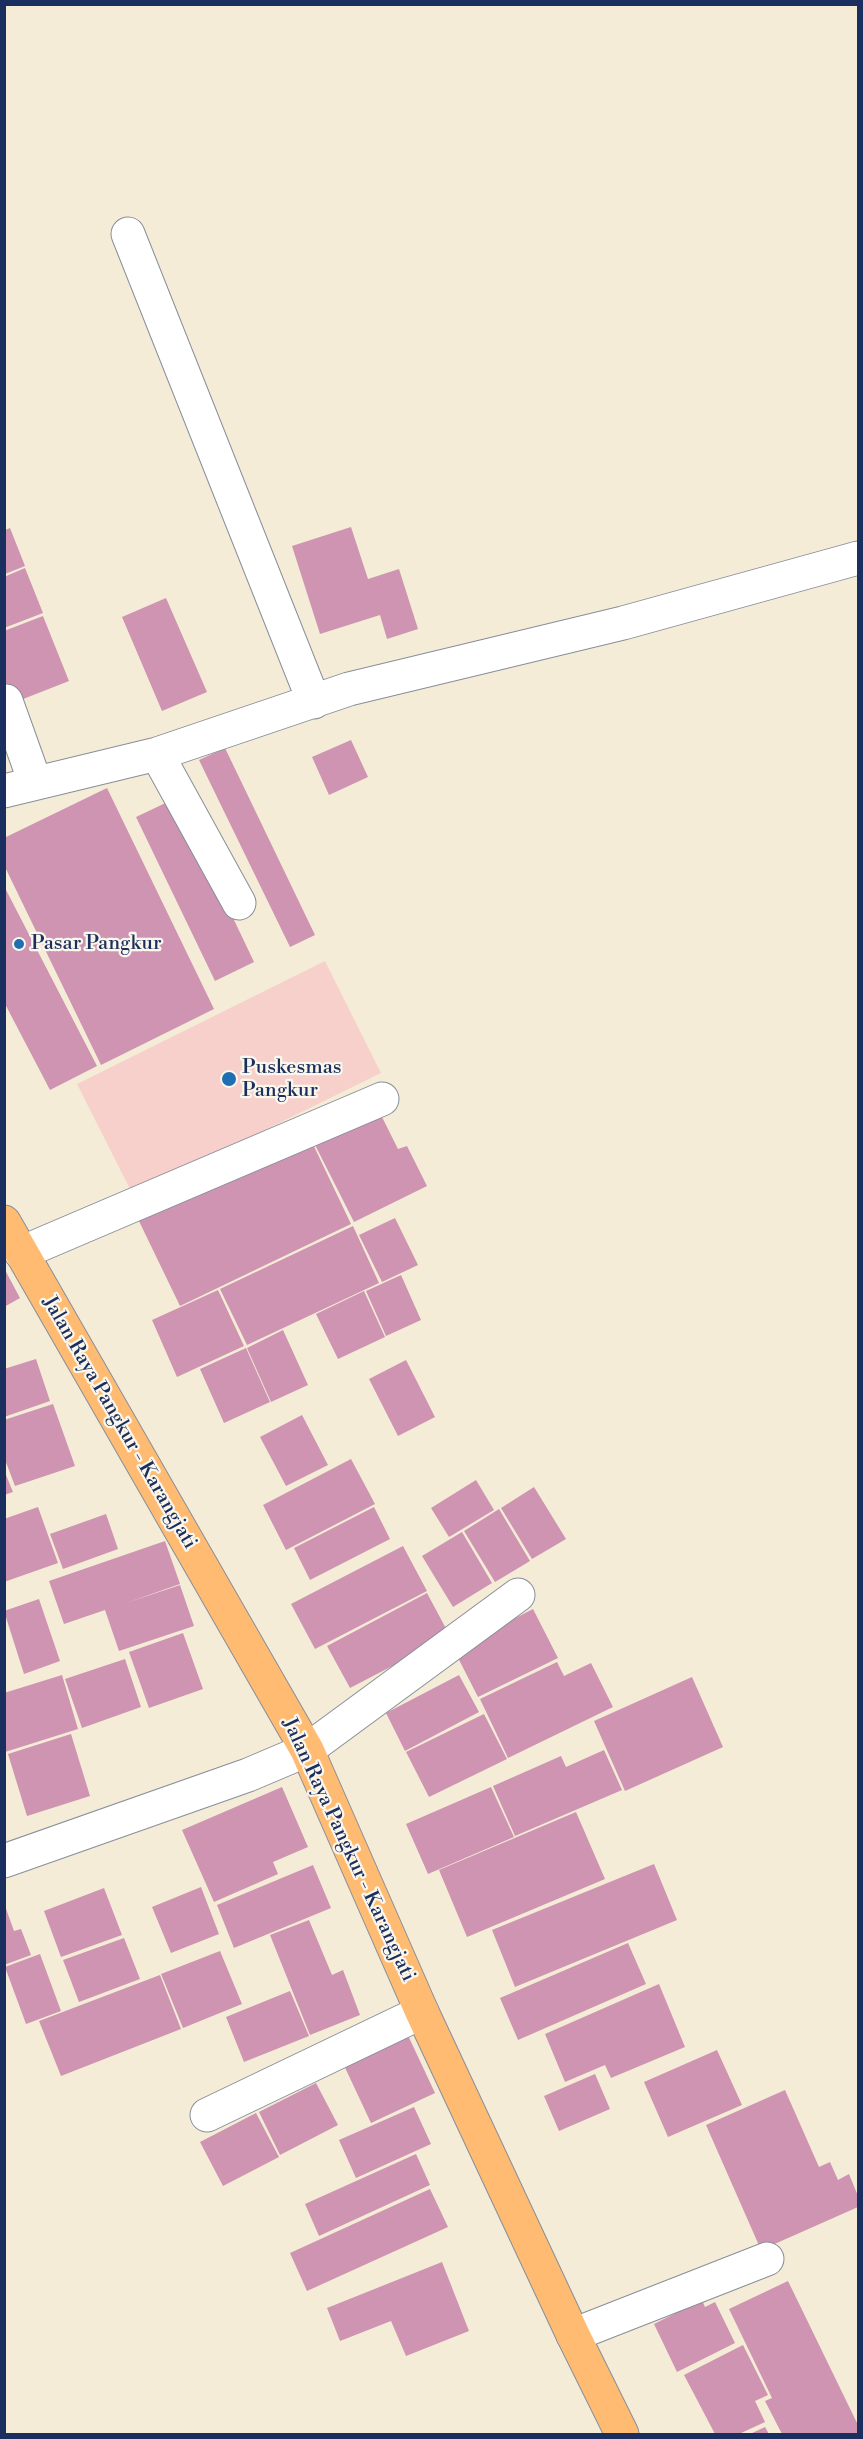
<!DOCTYPE html>
<html>
<head>
<meta charset="utf-8">
<style>
	body { margin:0 }
	#map { position:relative; width:863px; height:2439px; overflow:hidden; background:#f4ecd6; font-family:"Libre Bodoni",serif }
	canvas { display:block }
	.frame { position:absolute; inset:0; border:6px solid #1b2f5e; pointer-events:none }
</style>
</head>
<body>
<div id="map">
<canvas width="863" height="2439"></canvas>
<div class="frame"></div>
</div>
<script>
const g = document.querySelector('canvas').getContext('2d');
g.lineJoin = 'round';
function fill(path, color) { g.fillStyle = color; g.fill(path, 'evenodd'); }
const poly = rows => new Path2D(rows.map(r => 'M' + r).join(''));
function stroke(path, color, width, dash) { g.strokeStyle = color; g.lineWidth = width; g.lineCap = dash ? 'butt' : 'round'; g.setLineDash(dash || []); g.stroke(path); }
function write(font, color, halo, rows, align = 'center') {
  g.font = font + ' "Libre Bodoni",serif'; g.lineWidth = 4.5; g.setLineDash([]); g.textBaseline = 'middle'; g.strokeStyle = halo; g.fillStyle = color; for (const [text, x, y, turn = 0] of rows) {
    g.save(); g.translate(x, y); g.rotate((+turn || 0) * Math.PI / 180); g.textAlign = isNaN(turn) ? turn : align; if (halo) g.strokeText(text, 0, 0); g.fillText(text, 0, 0); g.restore();
  }
}
const built = poly([
	[325,961,381,1073,133,1195,77,1084]
]);
const building = poly([
	[351,527,368,579,399,569,418,629,387,639,380,615,320,634,292,546],
	[10,528,25,566,5,574,5,530],
	[25,568,43,613,4,628,4,577],
	[166,598,207,692,162,711,122,617],
	[43,616,69,681,13,703,4,681,4,631],
	[351,740,368,777,329,795,312,757],
	[225,748,315,935,290,947,199,760],
	[107,788,214,1009,101,1065,4,865,4,838],
	[176,798,254,962,215,981,136,817],
	[4,886,97,1066,50,1090,4,1002],
	[376,1105,398,1149,407,1146,427,1186,354,1222,311,1137],
	[310,1138,351,1224,180,1306,138,1219],
	[395,1218,418,1265,382,1282,359,1235],
	[353,1226,379,1283,247,1345,220,1289],
	[4,1268,20,1298,4,1307],
	[401,1275,421,1320,386,1336,366,1291],
	[218,1290,244,1346,177,1377,152,1320],
	[364,1291,385,1337,338,1359,316,1314],
	[283,1330,308,1385,271,1402,247,1348],
	[246,1348,270,1402,224,1423,200,1369],
	[36,1359,50,1401,4,1417,4,1369],
	[406,1360,435,1417,398,1436,369,1379],
	[53,1404,75,1466,15,1486,4,1457,4,1420],
	[302,1415,328,1465,286,1486,260,1437],
	[351,1459,375,1504,286,1550,263,1505],
	[4,1470,13,1492,4,1495],
	[476,1480,494,1510,449,1537,431,1508],
	[534,1487,566,1539,532,1559,501,1508],
	[38,1507,58,1563,4,1582,4,1519],
	[374,1507,390,1539,310,1580,294,1548],
	[499,1509,530,1561,495,1582,464,1531],
	[106,1514,118,1549,63,1569,50,1534],
	[462,1532,492,1583,453,1607,422,1556],
	[165,1541,180,1584,126,1603,180,1585,194,1626,119,1651,105,1610,64,1624,49,1581],
	[403,1546,427,1591,315,1649,291,1604],
	[427,1593,450,1636,350,1688,327,1646],
	[39,1599,60,1661,24,1674,4,1611],
	[533,1609,558,1658,478,1697,454,1650],
	[183,1633,203,1689,149,1708,129,1652],
	[125,1659,141,1707,82,1728,65,1679],
	[557,1662,564,1676,591,1663,613,1707,508,1758,480,1699],
	[62,1675,78,1729,5,1752,4,1693],
	[459,1675,479,1712,405,1751,386,1713],
	[692,1677,723,1747,625,1791,594,1721],
	[484,1714,507,1759,429,1797,406,1752],
	[71,1734,90,1796,27,1816,8,1754],
	[604,1750,622,1790,515,1836,493,1786,561,1756,566,1767],
	[282,1787,308,1847,273,1862,278,1874,214,1902,182,1830],
	[491,1787,514,1837,428,1874,406,1824],
	[576,1812,605,1879,467,1937,439,1870],
	[654,1864,677,1920,515,1987,492,1930],
	[313,1865,331,1908,234,1948,217,1905],
	[201,1887,219,1934,171,1953,152,1907],
	[104,1888,122,1935,61,1957,44,1911],
	[5,1906,14,1931,21,1929,31,1955,4,1965],
	[309,1920,332,1975,343,1970,360,2015,310,2035,270,1935],
	[124,1938,140,1979,79,2002,63,1960],
	[628,1943,646,1984,518,2040,500,1998],
	[220,1951,242,2004,183,2028,161,1974],
	[40,1954,61,2011,26,2024,5,1967],
	[160,1975,181,2029,61,2076,39,2021],
	[659,1984,685,2047,611,2078,605,2065,565,2082,545,2034],
	[290,1991,309,2036,244,2062,226,2017],
	[405,2029,435,2093,371,2123,341,2059],
	[717,2050,742,2105,668,2137,644,2082],
	[595,2074,610,2109,559,2131,544,2096],
	[316,2083,338,2125,280,2155,259,2112],
	[785,2090,819,2167,830,2162,838,2180,849,2174,858,2196,858,2207,761,2250,706,2125],
	[414,2107,431,2144,356,2178,339,2140],
	[256,2113,279,2157,223,2186,200,2142],
	[416,2154,430,2185,319,2236,305,2204],
	[430,2189,448,2227,307,2291,290,2253],
	[442,2262,469,2331,406,2356,391,2321,340,2341,327,2308],
	[788,2281,858,2425,858,2434,782,2434,765,2401,772,2398,729,2309],
	[702,2300,705,2307,715,2302,735,2343,677,2372,654,2324],
	[743,2345,768,2395,755,2401,765,2422,739,2434,715,2434,684,2375],
	[765,2427,769,2434,750,2434]
]);
const minor = poly([
	[128,234,314,702],
	[6,701,35,782],
	[157,754,239,903],
	[4,791,157,754,349,689,623,623,858,558],
	[21,1253,382,1099],
	[4,1861,248,1775,307,1750,518,1595],
	[207,2115,422,2012],
	[573,2335,767,2259]
]);
const major = poly([
	[4,1222,307,1750,422,2012,573,2335,622,2434]
]);
const markers = [
	[19,944,6,"#1f6fb2"],
	[229,1079,8,"#1f6fb2"]
];
const poiNames = [
	["Pasar Pangkur",31,944],
	["Puskesmas",242,1068],
	["Pangkur",242,1091]
];
const streetNames = [
	["Jalan Raya Pangkur - Karangjati",119,1423,60],
	["Jalan Raya Pangkur - Karangjati",348,1850,65]
];
fill(built, '#f7d0cc');
fill(building, '#ce94b2');
stroke(minor, '#888e9a', 35);
stroke(major, '#888e9a', 35);
stroke(minor, '#fff', 33);
stroke(major, '#ffbb71', 33);
for (const [x, y, r, color] of markers) { const dot = new Path2D(); dot.arc(x, y, r, 0, 2 * Math.PI); g.fillStyle = color; g.fill(dot); stroke(dot, '#fbf7ec', 2); }
write('20px', '#1b2f5e', '#fbf7ec', poiNames, 'left');
write('20px', '#1b2f5e', '#fbf7ec', streetNames);
</script>
</body>
</html>
